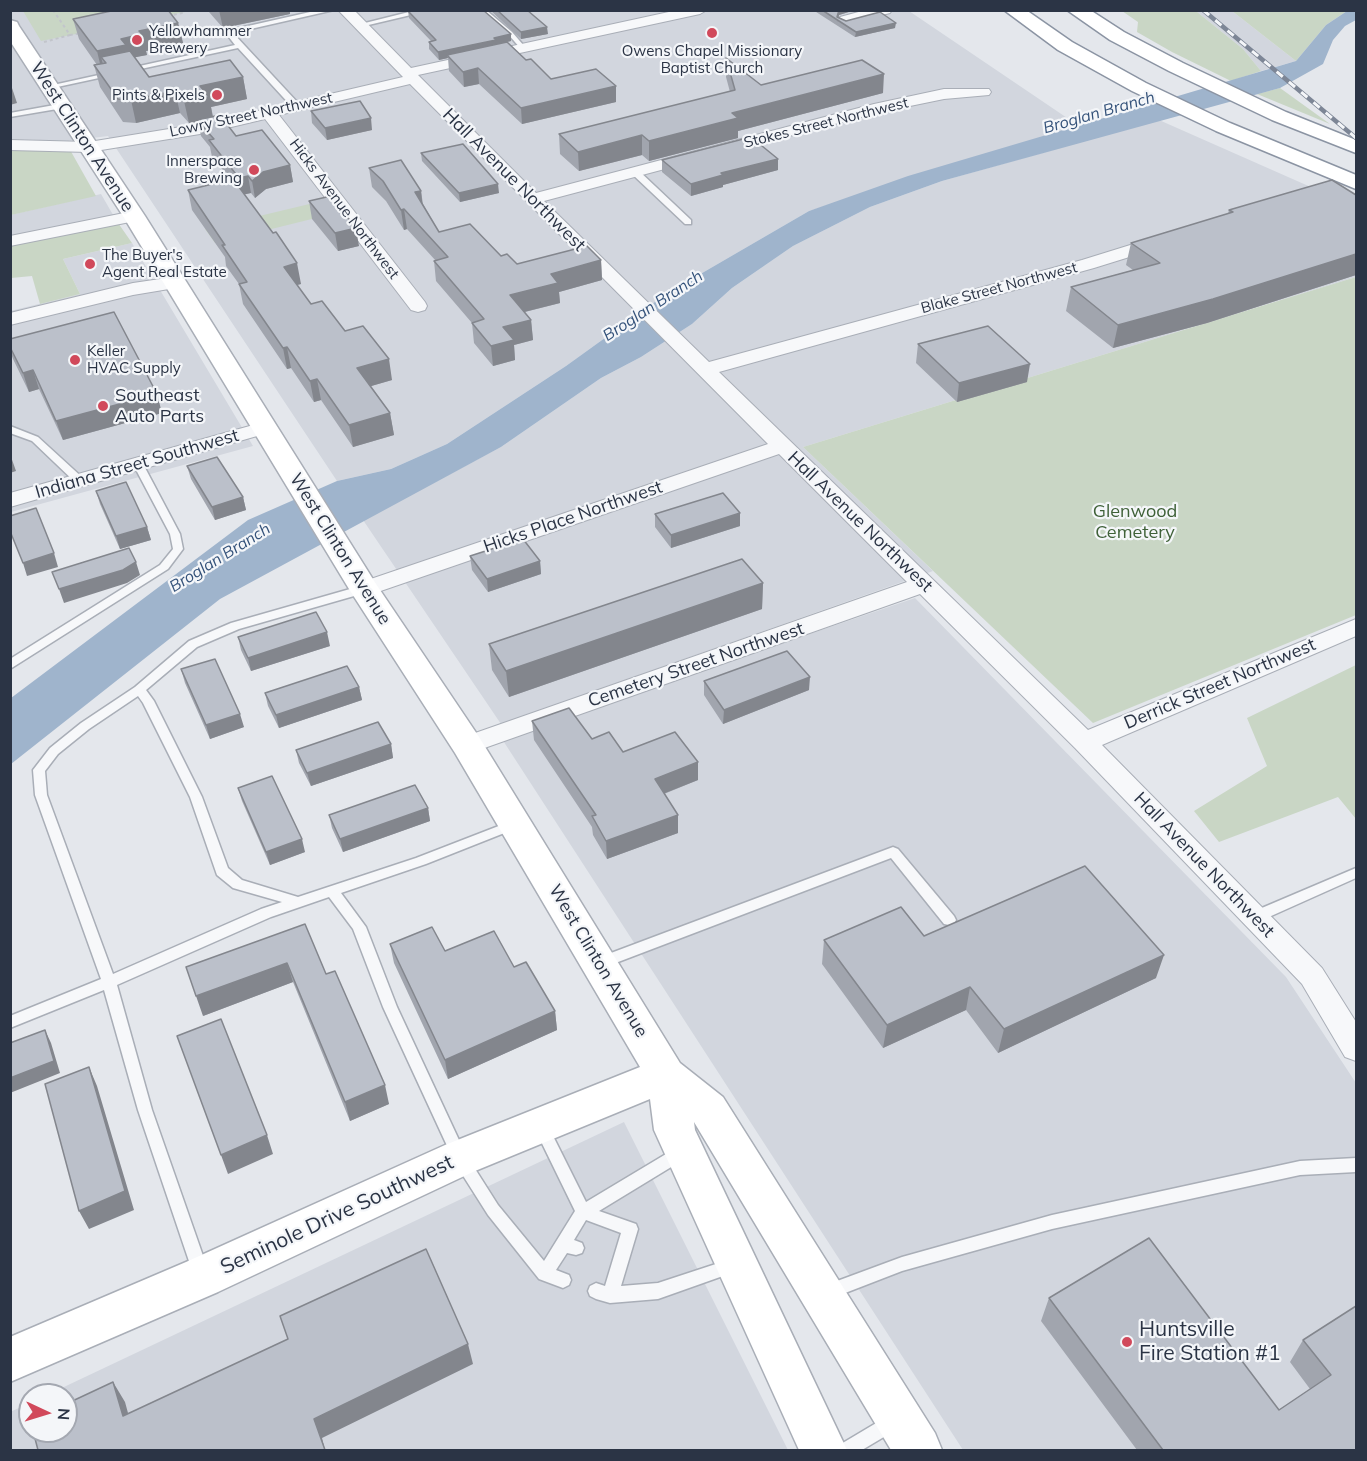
<!DOCTYPE html>
<html>
<head>
<meta charset="utf-8">
<style>
	body { margin:0 }
	#map { position:relative; width:1367px; height:1461px; overflow:hidden; background:#e4e7ec; font-family:Mulish,sans-serif }
	canvas { display:block }
	.frame { position:absolute; inset:0; border:12px solid #2b3445; pointer-events:none }
	.north { position:absolute; left:18px; top:1383px; width:60px; height:60px; box-sizing:border-box; background:#f4f6f9; border:2px solid #a4a8b1; border-radius:50%; rotate:94deg; font-size:16px; font-weight:700; line-height:24px; text-align:center; color:#2b3445 }
	.north::after { content:''; display:block; margin:auto; width:21px; height:27px; background:#d1495b; clip-path:polygon(50% 0,100% 100%,50% 72%,0 100%) }
</style>
</head>
<body>
<div id="map">
<canvas width="1367" height="1461"></canvas>
<div class="frame"></div>
<div class="north">N</div>
</div>
<script>
const g = document.querySelector('canvas').getContext('2d');
g.lineJoin = 'round';
function fill(path, color) { g.fillStyle = color; g.fill(path, 'evenodd'); }
const poly = rows => new Path2D(rows.map(r => 'M' + r).join(''));
function stroke(path, color, width, dash) { g.strokeStyle = color; g.lineWidth = width; g.lineCap = dash ? 'butt' : 'round'; g.setLineDash(dash || []); g.stroke(path); }
function write(font, color, halo, rows, align = 'center') {
  g.font = font + ' Mulish,sans-serif'; g.lineWidth = 4.5; g.setLineDash([]); g.textBaseline = 'middle'; g.strokeStyle = halo; g.fillStyle = color; for (const [text, x, y, turn = 0] of rows) {
    g.save(); g.translate(x, y); g.rotate((+turn || 0) * Math.PI / 180); g.textAlign = isNaN(turn) ? turn : align; if (halo) g.strokeText(text, 0, 0); g.fillText(text, 0, 0); g.restore();
  }
}
const built = poly([
	[11,10,909,11,1079,126,809,211,666,294,566,366,447,444,391,469,337,481,108,136,68,141,11,139],
	[1196,11,1232,11,1296,61,1261,71,1243,49],
	[1159,120,1356,207,1356,277,803,447,933,571,501,724,363,520,501,447,601,378,641,357,692,324,732,288,793,246,870,207,942,181],
	[101,194,116,220,11,245,10,215],
	[132,243,253,446,11,512,10,311,80,294,63,259],
	[915,598,1286,977,1356,1083,1356,1450,963,1450,502,739],
	[624,1122,788,1450,11,1450,10,1412,30,1403,30,1431,66,1431,66,1395,47,1395]
]);
const green = poly([
	[23,11,190,11,41,41],
	[1122,11,1196,11,1243,49,1261,71,1231,81,1172,52,1137,32,1138,22],
	[1232,11,1347,11,1326,25,1296,61],
	[1280,88,1330,124,1257,94],
	[11,147,69,148,96,196,11,215],
	[322,201,332,214,215,243,205,229],
	[116,220,132,243,63,259,80,294,40,304,32,276,11,278,10,245],
	[1356,277,1356,615,1093,723,803,447],
	[1356,665,1356,819,1338,797,1219,842,1194,811,1267,766,1247,718]
]);
const water = poly([
	[1347,11,1356,11,1356,20,1345,26,1333,40,1323,64,1280,88,942,181,870,207,793,246,732,288,692,324,641,357,601,378,501,447,220,599,11,764,11,698,248,520,337,481,391,469,447,444,566,366,666,294,809,211,908,176,1296,61,1326,25]
]);
const path = poly([
	[53,10,70,35,81,33],
	[168,16,182,13,180,10],
	[44,42,70,35]
]);
const lane = poly([
	[319,10,334,10,233,33,299,104,299,108,293,108,238,48,48,89,44,87,235,45,225,32,226,31,319,10],
	[417,10,432,10,360,27,357,25,417,10],
	[478,10,486,10,512,32,525,47,525,49,521,49,508,34,478,10],
	[60,104,63,104,63,108,10,117,10,113,60,104],
	[632,170,638,170,691,220,691,224,685,224,632,174,632,170],
	[10,426,38,437,84,479,84,483,76,483,32,441,10,433,10,426],
	[138,461,143,464,180,534,183,549,168,569,10,669,10,659,160,565,173,549,170,534,133,464,138,461],
	[364,585,369,589,368,592,239,629,197,647,146,690,154,701,202,797,228,868,242,880,298,897,416,858,509,822,517,822,519,825,517,828,426,864,341,893,366,927,397,1007,465,1153,498,1205,544,1261,575,1211,534,1127,536,1122,541,1120,546,1122,586,1202,676,1148,681,1146,686,1148,689,1153,686,1158,599,1211,636,1224,638,1229,621,1286,658,1283,731,1259,737,1261,739,1266,737,1271,658,1299,610,1303,596,1299,590,1296,588,1291,590,1286,596,1283,605,1286,621,1233,586,1220,574,1240,582,1243,584,1248,582,1253,576,1255,567,1253,556,1270,569,1275,571,1280,569,1285,563,1288,539,1279,488,1215,455,1163,383,1007,353,929,329,897,271,917,117,985,152,1110,209,1273,207,1278,201,1281,195,1278,193,1273,138,1110,104,990,10,1028,10,1016,101,979,35,795,33,770,50,748,81,723,135,687,189,641,231,623,364,585],
	[138,696,143,703,190,797,217,875,233,888,282,902,261,909,113,974,47,795,45,771,58,754,89,729,138,696],
	[893,847,898,849,954,916,956,920,954,924,949,925,944,924,891,858,605,967,600,969,595,967,593,963,595,959,893,847],
	[1356,868,1356,878,1260,921,1255,922,1250,921,1248,917,1250,913,1356,868],
	[1356,1158,1356,1172,1300,1175,1052,1229,902,1271,827,1300,821,1297,819,1292,821,1287,902,1257,1052,1215,1300,1161,1356,1158],
	[893,1413,899,1416,902,1422,899,1428,862,1450,839,1450,841,1444,893,1413]
]);
const street = poly([
	[338,10,354,10,411,68,678,10,707,10,700,14,418,75,536,193,874,104,944,89,989,89,991,92,989,95,944,99,876,113,544,201,709,362,1082,260,1156,237,1168,237,1171,241,1168,245,1094,268,719,372,1088,730,1356,619,1356,636,1102,745,1322,968,1356,1022,1356,1061,1345,1057,1302,984,1075,748,920,594,476,751,467,754,458,751,454,745,458,739,907,582,779,454,372,594,364,597,356,594,352,589,356,584,768,444,410,84,279,115,425,302,427,306,425,310,418,312,411,310,265,119,206,133,89,152,10,150,10,140,89,142,206,123,403,77,338,10],
	[866,10,892,10,890,13,845,24,838,20,840,17,866,10],
	[134,211,140,212,143,216,140,220,10,246,10,236,134,211],
	[174,277,181,279,183,283,181,287,133,295,10,325,10,313,133,283,174,277],
	[264,422,271,424,274,428,271,432,10,507,10,493,264,422]
]);
const secondary = poly([
	[10,20,17,22,19,26,145,216,376,584,479,737,680,1063,723,1097,935,1433,942,1450,891,1450,694,1122,695,1130,847,1450,799,1450,654,1130,650,1099,475,1171,218,1292,10,1382,10,1337,186,1262,445,1145,640,1067,455,753,349,589,123,216,10,41,10,20]
]);
const highway = poly([
	[1004,10,1026,10,1072,42,1146,83,1230,123,1356,175,1356,189,1216,131,1132,91,1058,50,1004,10],
	[1067,10,1090,10,1124,32,1183,63,1286,112,1356,140,1356,153,1272,120,1169,71,1110,40,1067,10]
]);
const rail = poly([
	[1203,10,1356,138]
]);
const wall = poly([
	[209,10,290,10,290,14,223,28,209,12],
	[490,10,527,10,548,34,521,39],
	[813,10,855,10,839,15,839,17,846,21,895,28,855,37],
	[408,11,511,34,511,41,496,45,526,60,551,79,616,86,616,102,522,124,479,84,464,87,449,71,448,58,439,60,429,49,429,42,431,41,409,18],
	[73,19,178,23,183,43,146,51,147,55,135,57,149,77,243,77,247,99,211,107,213,116,236,136,290,165,293,182,266,189,255,198,251,193,244,194,301,284,297,285,311,304,345,331,392,380,371,386,390,413,394,435,353,447,321,400,314,402,291,368,287,369,243,304,239,284,226,266,225,257,192,210,188,190,231,180,212,157,210,147,201,136,198,122,189,123,180,113,136,123,123,122,100,87,94,65,97,65,79,39],
	[726,58,761,85,883,93,738,131,738,138,649,161,642,155,579,171,560,154,559,134,730,92,726,77],
	[311,111,372,130,327,140,312,123],
	[421,153,499,193,460,202,422,161],
	[778,159,778,170,723,185,723,187,691,196,662,172,662,160],
	[369,168,421,191,423,204,439,232,501,256,517,264,601,260,602,280,559,292,560,303,525,312,531,320,533,340,514,345,515,360,493,366,474,343,472,323,436,281,434,261,436,261,407,229,404,230,386,201,372,187],
	[1356,195,1356,275,1207,323,1113,348,1066,311,1071,287,1133,270,1126,265,1131,243,1228,214,1229,210],
	[309,201,359,246,338,251,312,219],
	[10,339,162,413,63,440,39,389,29,392,13,359,10,351],
	[918,344,1027,382,957,402,916,363],
	[187,466,243,497,246,510,215,520,191,479],
	[96,491,147,527,151,540,120,549,100,504],
	[655,514,740,526,671,548,655,527],
	[470,556,540,561,541,574,488,592,472,570],
	[763,583,762,609,509,697,492,670,489,644],
	[238,637,330,646,251,671,241,650],
	[181,669,244,727,210,739,185,683],
	[704,681,809,690,723,724,704,695],
	[359,687,362,700,279,728,268,706,265,693],
	[532,721,592,739,623,752,698,780,664,794,678,833,607,859,593,835,592,827,534,740],
	[391,744,393,758,311,786,299,763,296,750],
	[238,788,305,852,270,865,242,801],
	[428,808,430,821,343,852,332,828,329,815],
	[305,924,326,974,389,1104,350,1121,293,982,203,1016],
	[924,936,1156,978,998,1053,966,1010,883,1048,822,964,824,940],
	[390,944,445,951,514,967,555,1011,557,1030,448,1079,394,963],
	[1049,1298,1279,1410,1310,1389,1290,1362,1303,1340,1356,1306,1356,1450,1137,1450,1041,1321]
]);
const shadedWall = poly([
	[219,10,290,10,290,14,223,28],
	[839,10,855,10,839,15,837,22,837,17],
	[178,23,183,43,146,51,147,55,106,63,101,57,105,71,102,72,97,51,121,39,139,31],
	[896,23,895,28,855,37,856,32],
	[547,27,548,34,521,39,521,32],
	[511,34,511,41,447,55,448,58,439,60,438,52,494,38],
	[478,68,479,84,464,87,463,72],
	[884,74,883,93,738,131,738,138,649,161,649,141,732,113],
	[243,77,247,99,211,107,213,119,197,120,198,122,189,123,184,101,200,86],
	[10,82,17,103,10,105],
	[616,86,616,102,522,124,521,108],
	[175,91,180,113,136,123,131,100],
	[371,118,372,130,327,140,325,128],
	[642,135,642,155,579,171,578,152],
	[778,159,778,170,723,185,723,187,691,196,691,184,721,173],
	[290,165,293,182,266,189,255,198,252,181,263,172],
	[248,176,251,193,242,195,239,178],
	[498,184,499,193,460,202,459,193],
	[421,191,423,210,415,192],
	[404,209,407,229,404,230,401,210],
	[356,228,359,246,338,251,335,233],
	[1356,254,1356,275,1207,323,1113,348,1118,325],
	[601,260,602,280,559,292,560,303,512,315,510,295,551,274],
	[297,263,301,284,288,287,284,267],
	[531,320,533,340,514,345,515,360,493,366,491,346,503,327],
	[287,347,291,368,287,369,283,348],
	[389,359,392,380,361,389,357,368],
	[1030,364,1027,382,957,402,959,383],
	[33,370,39,389,29,392,23,373],
	[317,379,321,400,314,402,310,381],
	[157,394,162,413,63,440,56,421],
	[390,413,394,435,353,447,349,425],
	[10,454,16,471,10,473],
	[243,497,246,510,215,520,212,507],
	[740,513,740,526,671,548,671,535],
	[147,527,151,540,120,549,116,536],
	[54,553,58,567,27,576,23,563],
	[540,561,541,574,488,592,487,579],
	[136,562,140,575,127,583,64,603,59,589],
	[763,583,762,609,509,697,506,671],
	[327,632,330,646,251,671,248,658],
	[810,677,809,690,723,724,724,710],
	[359,687,362,700,279,728,276,715],
	[240,714,244,727,210,739,206,725],
	[391,744,393,758,311,786,307,773],
	[698,762,698,780,655,797,655,779],
	[428,808,430,821,343,852,340,839],
	[678,815,678,833,607,859,606,841],
	[302,839,305,852,270,865,266,852],
	[1164,955,1156,978,998,1053,1004,1029],
	[287,963,293,982,203,1016,196,996],
	[970,987,966,1010,883,1048,887,1025],
	[555,1011,557,1030,448,1079,445,1060],
	[45,1030,51,1043,60,1073,10,1093,10,1078],
	[89,1067,97,1086,134,1210,89,1229,79,1211],
	[385,1085,389,1104,350,1121,345,1102],
	[267,1135,273,1154,228,1174,221,1155],
	[468,1344,473,1364,322,1438,325,1450,314,1419],
	[113,1382,125,1402,134,1435,123,1416]
]);
const building = poly([
	[116,10,168,10,178,23,139,31,142,34,121,39,126,45,97,51,73,19,116,10],
	[409,10,483,10,511,34,494,38,496,40,438,52,429,42,436,40,408,11,409,10],
	[497,10,527,10,547,27,521,32,497,10],
	[822,10,839,10,837,17,846,21,880,12,896,23,856,32,822,10],
	[507,42,526,60,531,59,551,79,596,69,616,86,521,108,478,68,463,72,447,55,507,42],
	[130,51,149,77,230,60,243,77,200,86,209,97,184,101,175,91,131,100,118,99,94,65,106,63,101,57,130,51],
	[726,58,761,85,862,60,884,74,732,113,738,118,649,141,642,135,578,152,559,134,735,90,726,58],
	[360,101,371,118,325,128,311,111,360,101],
	[220,115,236,136,262,130,290,165,263,172,252,181,248,176,239,178,209,140,214,139,197,120,220,115],
	[751,137,778,159,721,173,723,175,691,184,662,160,751,137],
	[463,144,498,184,459,193,421,153,463,144],
	[401,160,421,191,415,192,439,232,470,224,501,256,507,254,517,264,587,246,601,260,551,274,558,283,510,295,531,320,503,327,514,340,491,346,472,323,484,319,434,261,448,257,404,209,401,210,383,181,369,168,401,160],
	[233,179,273,233,276,232,297,263,284,267,311,304,322,301,345,331,363,326,389,359,357,368,390,413,349,425,317,379,310,381,287,347,283,348,239,284,247,282,222,245,225,245,188,190,233,179],
	[1332,180,1356,195,1356,254,1213,299,1118,325,1071,287,1160,263,1131,243,1233,212,1229,210,1332,180],
	[331,196,356,228,335,233,309,201,331,196],
	[114,312,157,394,56,421,33,370,23,373,10,347,10,339,114,312],
	[988,326,1030,364,959,383,918,344,988,326],
	[217,457,243,497,212,507,187,466,217,457],
	[126,482,147,527,116,536,96,491,126,482],
	[723,493,740,513,671,535,655,514,723,493],
	[36,508,54,553,23,563,10,531,10,516,36,508],
	[523,539,540,561,487,579,470,556,523,539],
	[129,548,136,562,123,570,59,589,52,572,129,548],
	[742,559,763,583,506,671,489,644,742,559],
	[316,612,327,632,248,658,238,637,316,612],
	[787,651,810,677,724,710,704,681,787,651],
	[215,659,240,714,206,725,181,669,215,659],
	[347,666,359,687,276,715,265,693,347,666],
	[569,708,592,739,609,732,623,752,675,732,698,762,655,779,678,815,606,841,592,816,596,815,532,721,569,708],
	[378,722,391,744,307,773,296,750,378,722],
	[272,776,302,839,266,852,238,788,272,776],
	[415,785,428,808,340,839,329,815,415,785],
	[1085,866,1164,955,1004,1029,970,987,887,1025,824,940,901,907,924,936,1085,866],
	[305,924,326,974,335,971,385,1085,345,1102,287,963,196,996,186,967,305,924],
	[432,927,445,951,494,931,514,967,526,962,555,1011,445,1060,390,944,432,927],
	[221,1019,267,1135,221,1155,177,1036,221,1019],
	[45,1030,54,1061,10,1078,10,1043,45,1030],
	[89,1067,125,1191,79,1211,45,1084,89,1067],
	[1149,1238,1279,1410,1331,1375,1303,1340,1356,1306,1356,1450,1163,1450,1049,1298,1149,1238],
	[426,1249,468,1344,314,1419,325,1450,38,1450,33,1431,66,1431,66,1404,113,1382,123,1416,288,1339,280,1316,426,1249]
]);
const markers = [
	[712,33,6,"#d1495b"],
	[137,40,6,"#d1495b"],
	[217,95,6,"#d1495b"],
	[254,170,6,"#d1495b"],
	[90,264,6,"#d1495b"],
	[75,360,6,"#d1495b"],
	[103,406,6,"#d1495b"],
	[1127,1342,6,"#d1495b"]
];
const farPoinames = [
	["Yellowhammer",149,31],
	["Brewery",149,48],
	["Owens Chapel Missionary",712,51,"center"],
	["Baptist Church",712,68,"center"],
	["Pints & Pixels",205,95,"right"],
	["Innerspace",242,161,"right"],
	["Brewing",242,178,"right"],
	["The Buyer's",102,255],
	["Agent Real Estate",102,272],
	["Keller",87,351],
	["HVAC Supply",87,368]
];
const farStreetnames = [
	["Lowry Street Northwest",251,115,-12],
	["Stokes Street Northwest",826,123,-14],
	["Hicks Avenue Northwest",344,209,53],
	["Blake Street Northwest",999,288,-15]
];
const farWaternames = [
	["Broglan Branch",1099,113,-16],
	["Broglan Branch",653,306,-33],
	["Broglan Branch",220,558,-32]
];
const streetNames = [
	["West Clinton Avenue",82,137,57],
	["Hall Avenue Northwest",514,180,45],
	["Indiana Street Southwest",137,464,-16],
	["Hicks Place Northwest",573,517,-19],
	["Hall Avenue Northwest",860,522,44],
	["West Clinton Avenue",340,549,58],
	["Cemetery Street Northwest",696,665,-19],
	["Derrick Street Northwest",1220,684,-23],
	["Hall Avenue Northwest",1204,865,46],
	["West Clinton Avenue",598,961,59]
];
const poiNames = [
	["Southeast",115,396],
	["Auto Parts",115,417]
];
const parkNames = [
	["Glenwood",1135,512],
	["Cemetery",1135,533]
];
const nearStreetnames = [
	["Seminole Drive Southwest",337,1215,-25]
];
const nearPoinames = [
	["Huntsville",1139,1330],
	["Fire Station #1",1139,1354]
];
fill(built, '#d2d6de');
fill(green, '#c9d6c5');
fill(water, '#9fb4cc');
stroke(lane, '#a9aeb7', 3);
stroke(street, '#a9aeb7', 2);
stroke(secondary, '#a9aeb7', 3);
stroke(highway, '#8b94a3', 3);
stroke(path, '#c2c5cb', 2, [3, 3]);
fill(lane, '#f7f8fa');
fill(street, '#f7f8fa');
fill(secondary, '#fff');
fill(highway, '#fff');
stroke(rail, '#7d8696', 4.5);
stroke(rail, '#f4f6f9', 3, [8]);
fill(wall, '#a1a5ae');
fill(shadedWall, '#83868d');
fill(building, '#bbc0ca');
stroke(building, '#83868d', 1.5);
for (const [x, y, r, color] of markers) { const dot = new Path2D(); dot.arc(x, y, r, 0, 2 * Math.PI); g.fillStyle = color; g.fill(dot); stroke(dot, '#f4f6f9', 2); }
write('15px', '#2b3445', '#f4f6f9', farPoinames, 'left');
write('15px', '#2b3445', '#f4f6f9', farStreetnames);
write('italic 16px', '#34527a', '#f4f6f9', farWaternames);
write('18px', '#2b3445', '#f4f6f9', streetNames);
write('18px', '#2b3445', '#f4f6f9', poiNames, 'left');
write('18px', '#3f6138', '#f4f6f9', parkNames);
write('21px', '#2b3445', '#f4f6f9', nearStreetnames);
write('21px', '#2b3445', '#f4f6f9', nearPoinames, 'left');
</script>
</body>
</html>
